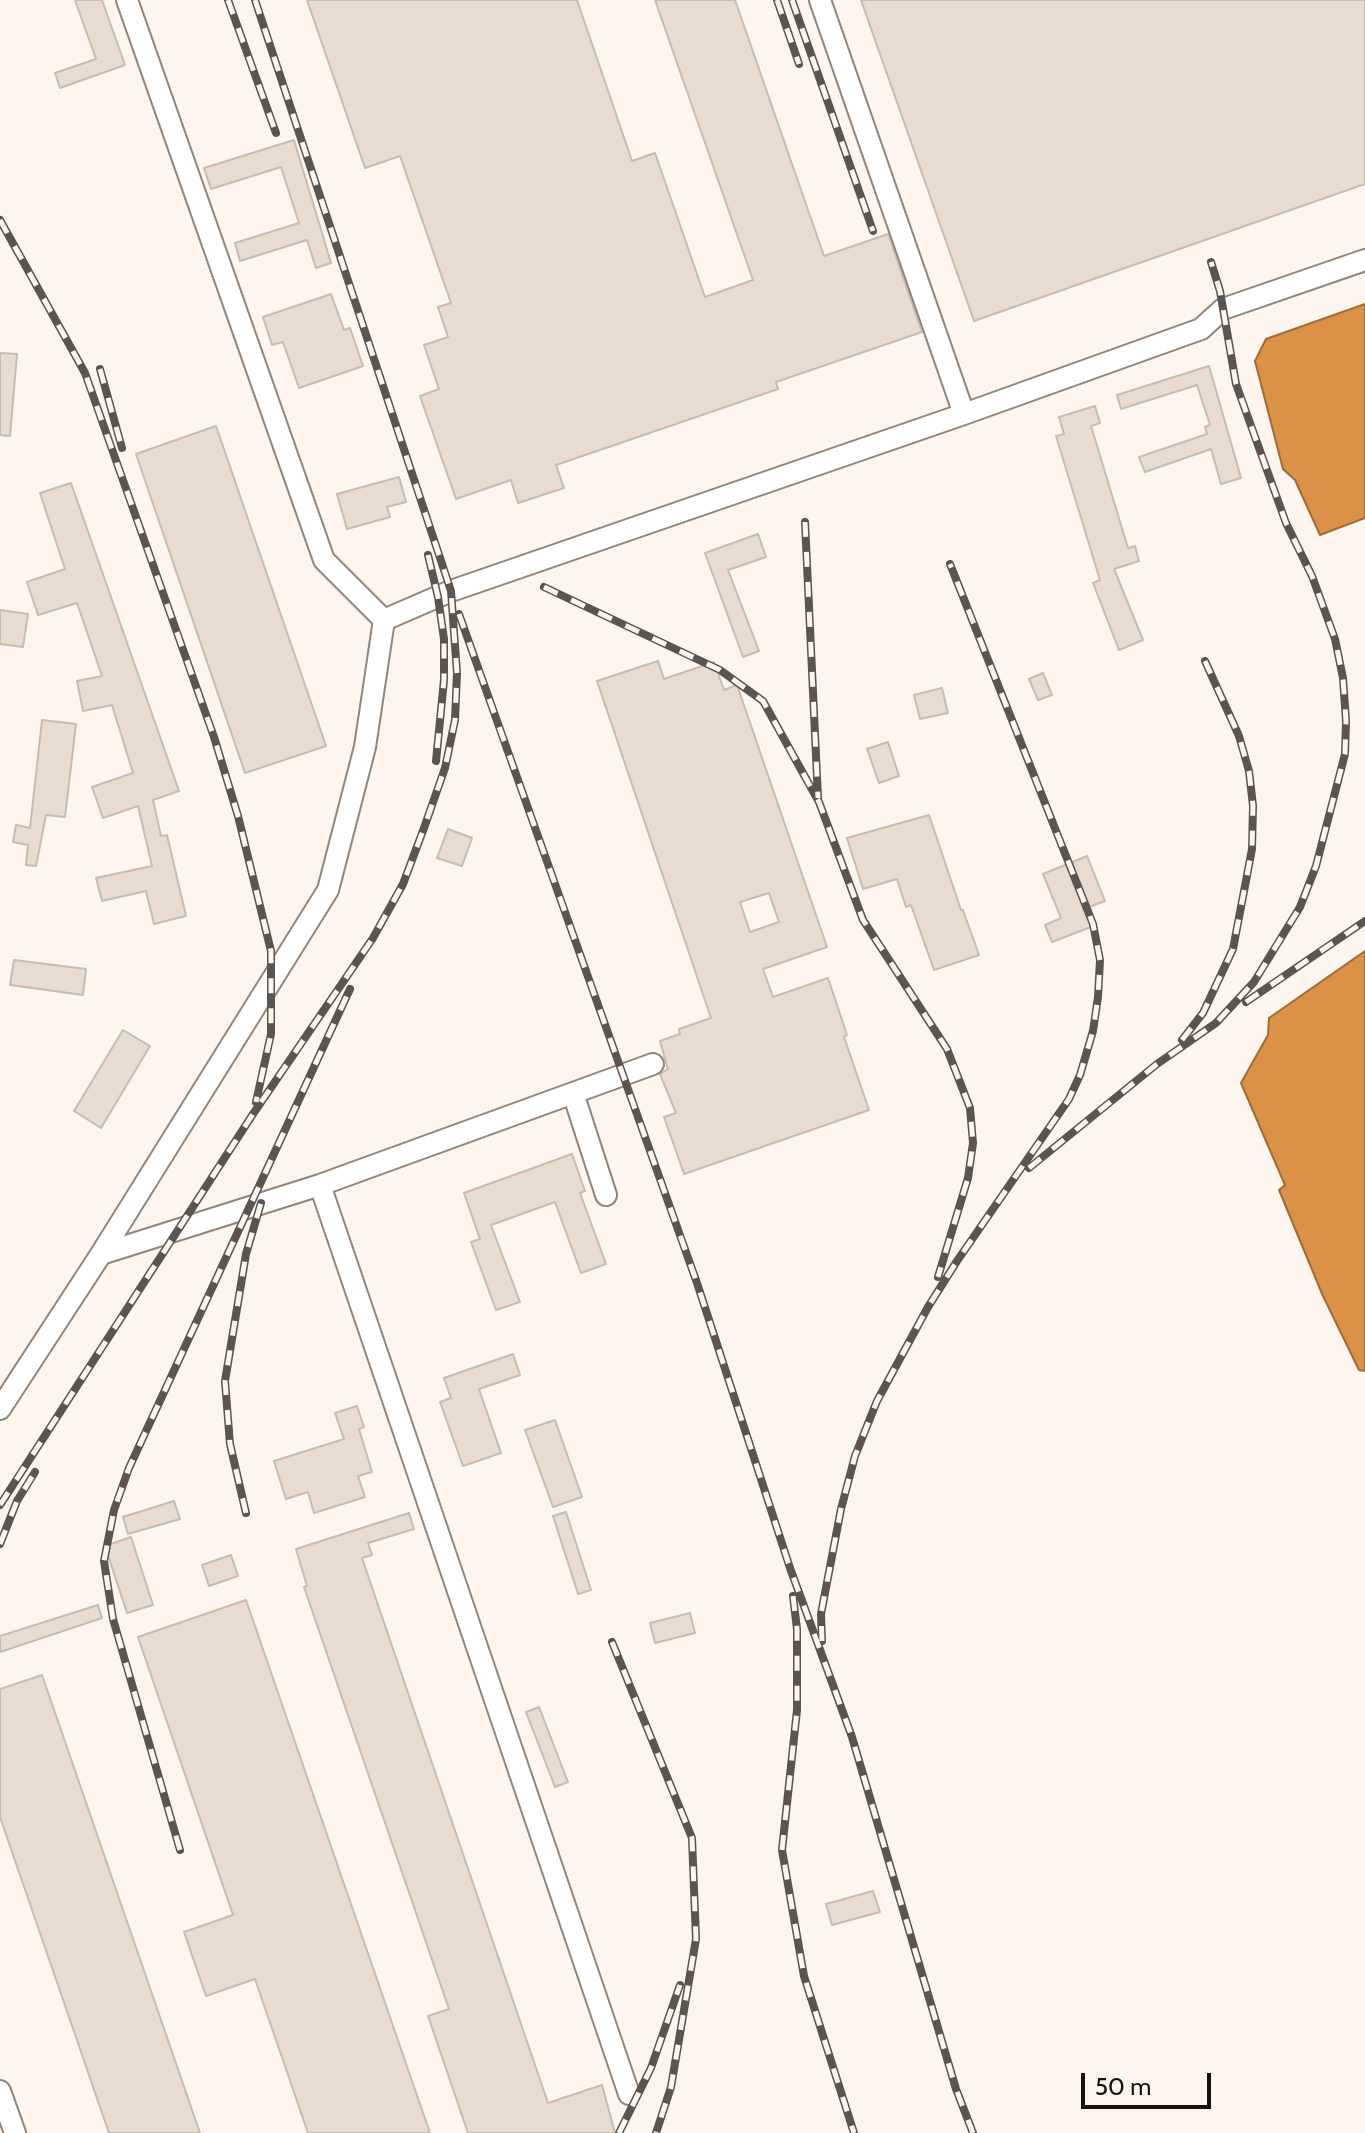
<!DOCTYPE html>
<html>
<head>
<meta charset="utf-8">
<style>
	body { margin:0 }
	#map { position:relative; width:1365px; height:2133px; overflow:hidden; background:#fdf5ee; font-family:Cabin,sans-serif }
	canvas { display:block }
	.scale { position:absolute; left:1081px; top:2073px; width:130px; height:36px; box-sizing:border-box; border:4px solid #15110d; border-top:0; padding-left:10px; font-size:24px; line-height:28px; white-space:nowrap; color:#15110d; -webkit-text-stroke:6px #fdf5ee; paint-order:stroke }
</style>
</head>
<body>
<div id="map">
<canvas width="1365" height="2133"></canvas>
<div class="scale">50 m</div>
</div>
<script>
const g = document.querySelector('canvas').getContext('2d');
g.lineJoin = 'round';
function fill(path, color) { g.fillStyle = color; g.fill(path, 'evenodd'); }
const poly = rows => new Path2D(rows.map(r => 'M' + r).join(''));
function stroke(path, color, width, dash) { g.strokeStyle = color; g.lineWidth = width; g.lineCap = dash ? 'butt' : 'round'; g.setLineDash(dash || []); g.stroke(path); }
const water = poly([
	[1365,304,1365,518,1320,535,1295,480,1283,469,1255,361,1266,339,1365,304],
	[1365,951,1365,1371,1359,1370,1323,1296,1279,1190,1285,1185,1241,1083,1268,1035,1269,1018,1365,951]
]);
const building = poly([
	[75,0,102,0,125,65,60,88,55,73,96,59,75,0],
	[307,0,577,0,632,161,655,153,705,297,753,280,655,0,735,0,824,256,888,234,922,332,776,382,778,389,556,465,564,488,518,503,511,480,456,499,420,396,439,389,424,345,448,337,438,307,451,303,400,156,365,168,307,0],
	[861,0,1365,0,1365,184,974,321,861,0],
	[294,140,331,263,316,268,307,240,240,261,235,243,299,223,281,167,211,189,204,168,294,140],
	[331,294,344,330,350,328,363,366,299,388,283,342,272,345,263,317,331,294],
	[0,353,17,354,10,436,0,435,0,353],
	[1209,366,1241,478,1221,484,1211,449,1145,472,1139,457,1207,434,1205,427,1210,425,1197,385,1121,409,1117,395,1209,366],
	[1095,406,1100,423,1091,426,1128,548,1135,546,1139,561,1114,569,1143,640,1119,650,1093,583,1100,580,1056,436,1064,434,1059,417,1095,406],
	[216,426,326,746,245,773,136,454,216,426],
	[399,477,406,502,387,507,390,517,347,529,337,494,399,477],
	[71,483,179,791,153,800,161,836,167,835,186,916,154,924,146,891,102,901,96,878,152,866,138,806,103,818,92,787,133,773,112,705,83,711,77,681,102,676,77,603,38,615,27,582,65,569,40,493,71,483],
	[758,534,766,557,728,570,759,651,743,657,705,553,758,534],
	[0,610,28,614,23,647,0,644,0,610],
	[658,661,664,679,714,662,724,690,737,685,827,947,763,969,773,997,828,978,847,1035,844,1037,869,1110,684,1174,664,1117,676,1113,660,1074,668,1069,660,1041,680,1034,679,1029,711,1018,597,681,658,661],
	[769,893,779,922,750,932,740,902,769,893],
	[1043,673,1052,695,1038,700,1029,679,1043,673],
	[942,688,948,713,920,719,914,695,942,688],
	[42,720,76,724,65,817,46,815,36,866,26,865,28,845,13,842,16,825,30,828,42,720],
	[888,742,899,776,879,783,867,749,888,742],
	[929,815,961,910,963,910,979,955,934,970,911,905,906,907,897,879,863,889,847,838,929,815],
	[448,829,472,838,462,866,437,858,448,829],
	[1087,856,1105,901,1089,907,1096,925,1052,942,1045,925,1061,918,1043,874,1087,856],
	[14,960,86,969,83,995,10,985,14,960],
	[123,1030,150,1046,101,1128,74,1111,123,1030],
	[572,1154,585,1191,580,1193,606,1264,581,1273,555,1202,491,1225,520,1302,496,1310,471,1242,480,1239,464,1193,572,1154],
	[513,1354,520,1375,479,1389,501,1453,463,1466,440,1402,451,1398,444,1378,513,1354],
	[357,1406,364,1427,359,1429,372,1472,358,1476,365,1497,314,1513,308,1492,286,1499,274,1461,344,1439,335,1413,357,1406],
	[555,1420,582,1497,553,1507,525,1430,555,1420],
	[174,1501,180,1519,128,1534,123,1517,174,1501],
	[566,1512,591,1590,578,1594,553,1516,566,1512],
	[409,1513,414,1529,368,1543,372,1555,362,1558,548,2103,602,2085,615,2133,468,2133,428,2016,449,2009,304,1587,307,1586,296,1549,409,1513],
	[131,1537,153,1605,127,1613,105,1546,131,1537],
	[231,1555,238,1576,209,1586,202,1565,231,1555],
	[246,1600,430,2133,308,2133,255,1979,206,1996,184,1932,233,1915,138,1637,246,1600],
	[98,1605,102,1618,0,1652,0,1636,98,1605],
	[690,1613,695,1633,655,1643,650,1623,690,1613],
	[42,1675,200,2133,109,2133,0,1817,0,1689,42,1675],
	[539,1707,568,1782,555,1787,526,1712,539,1707],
	[873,1891,880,1912,832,1925,826,1904,873,1891]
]);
const minor = poly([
	[127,0,324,560,384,620],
	[820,0,964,414],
	[573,1093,606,1195],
	[320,1185,653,1064],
	[101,1254,320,1185,629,2094],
	[0,1409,101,1254,328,890,365,747,384,620,451,591,964,414,1201,329,1223,309,1365,260],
	[0,2091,15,2133]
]);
const rail = poly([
	[228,0,276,133],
	[777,0,799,64],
	[792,0,873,231],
	[0,220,85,373,214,737,238,816,271,951,271,1034,256,1102],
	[100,369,122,448],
	[805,522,818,798],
	[428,555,438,597,444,639,444,680,436,761],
	[544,587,720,670,763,701,819,802,863,920,947,1049,970,1108,973,1143,968,1178,938,1277],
	[459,614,697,1283,790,1568,852,1737,956,2089,973,2133],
	[1246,1002,1365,921],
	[1182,1040,1203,1013,1233,949,1252,849,1253,806,1249,771,1239,736,1205,661],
	[1029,1168,1157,1064,1216,1023,1254,982,1300,907,1316,866,1345,754,1346,721,1343,678,1335,639,1312,576,1286,523,1236,384,1220,291,1211,262],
	[0,1505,253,1114,373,938,403,884,424,828,445,768,455,720,457,673,451,591,255,0],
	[246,1513,230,1444,225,1381,246,1254,261,1203],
	[0,1544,17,1501,35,1472],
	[793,1596,797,1629,797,1710,782,1850,804,1976,854,2133],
	[822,1641,821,1614,841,1509,855,1456,877,1401,928,1307,957,1261,1069,1099,1080,1075,1093,1031,1098,997,1100,960,1093,924,950,564],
	[612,1642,692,1838,696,1939,671,2087,656,2133],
	[180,1850,113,1619,104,1561,114,1510,129,1468,350,989],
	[619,2133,651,2068,680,1985]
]);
fill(water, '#db9146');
stroke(water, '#a06b35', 2);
fill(building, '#e9dbd0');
stroke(building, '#c8bbaf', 2);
stroke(minor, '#92857a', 24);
stroke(minor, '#fff', 20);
stroke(rail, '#5a5550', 8);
stroke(rail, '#fdf5ee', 5, [15]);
</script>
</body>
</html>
